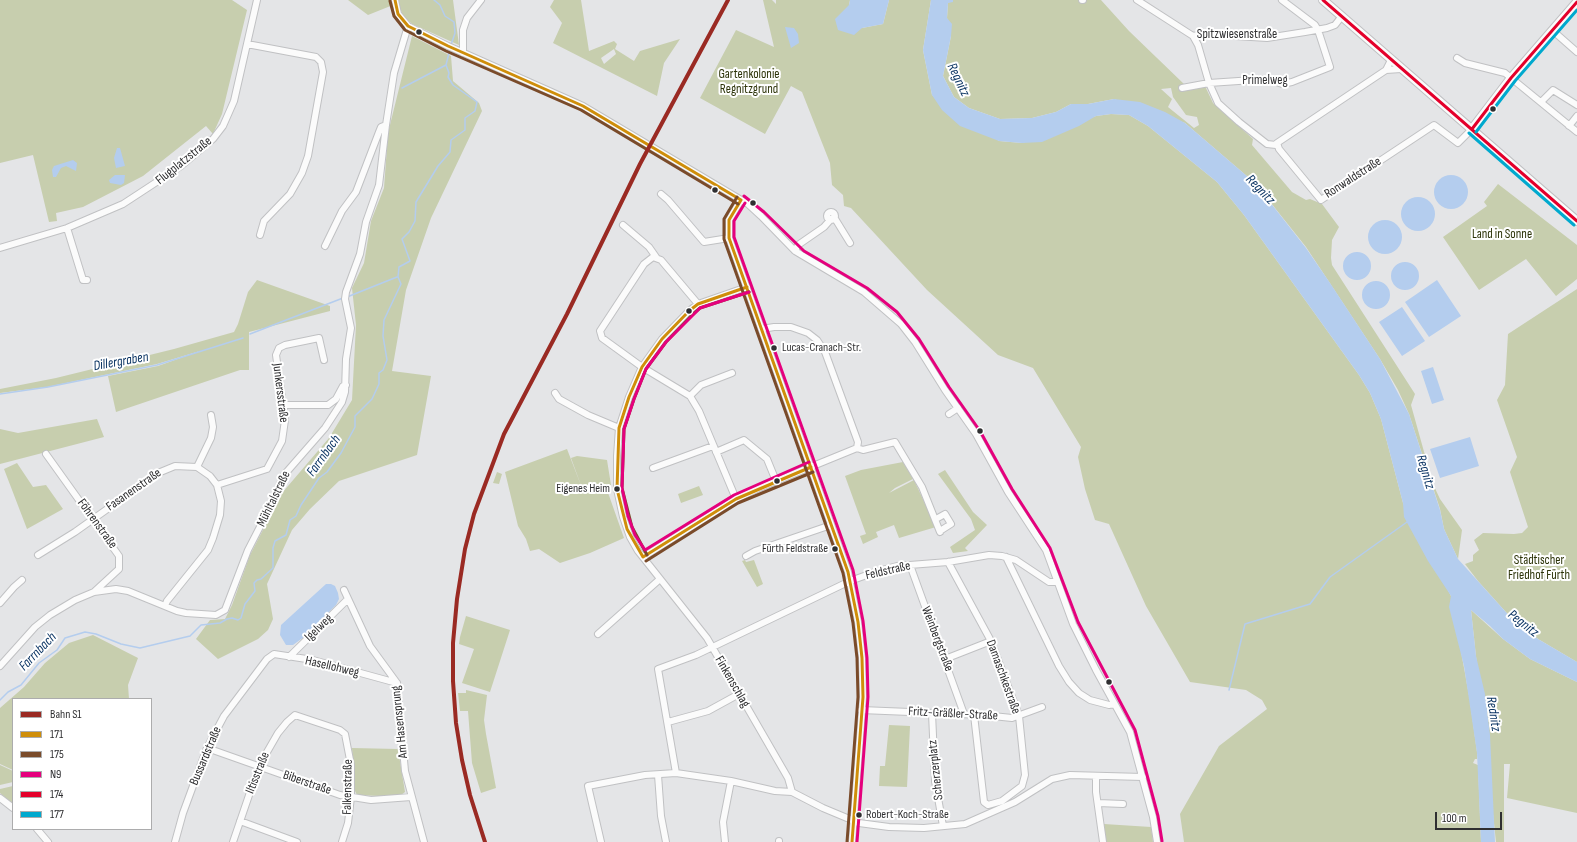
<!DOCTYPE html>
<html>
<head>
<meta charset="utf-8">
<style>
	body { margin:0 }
	#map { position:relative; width:1577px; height:842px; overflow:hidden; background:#e4e5e7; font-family:"Sofia Sans Condensed",sans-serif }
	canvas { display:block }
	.legend { position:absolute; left:12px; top:698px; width:140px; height:132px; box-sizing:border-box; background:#fff; border:1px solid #acacad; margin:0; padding:5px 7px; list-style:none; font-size:12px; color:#2f2f31 }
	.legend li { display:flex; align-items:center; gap:8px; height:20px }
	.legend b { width:20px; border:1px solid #acacad }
	.scale { position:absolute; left:1435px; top:812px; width:67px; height:18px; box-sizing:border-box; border:2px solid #2f2f31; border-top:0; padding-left:5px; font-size:12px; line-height:14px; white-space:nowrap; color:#2f2f31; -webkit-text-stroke:3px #fff; paint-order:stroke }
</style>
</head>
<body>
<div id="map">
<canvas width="1577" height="842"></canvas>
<ul class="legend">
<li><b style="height:5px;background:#9a2a23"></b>Bahn S1</li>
<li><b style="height:5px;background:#cf8e0a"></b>171</li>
<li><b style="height:5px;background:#7a4b2a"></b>175</li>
<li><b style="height:5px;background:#e5007d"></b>N9</li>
<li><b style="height:5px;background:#e4002b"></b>174</li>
<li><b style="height:5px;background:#00a9ce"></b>177</li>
</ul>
<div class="scale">100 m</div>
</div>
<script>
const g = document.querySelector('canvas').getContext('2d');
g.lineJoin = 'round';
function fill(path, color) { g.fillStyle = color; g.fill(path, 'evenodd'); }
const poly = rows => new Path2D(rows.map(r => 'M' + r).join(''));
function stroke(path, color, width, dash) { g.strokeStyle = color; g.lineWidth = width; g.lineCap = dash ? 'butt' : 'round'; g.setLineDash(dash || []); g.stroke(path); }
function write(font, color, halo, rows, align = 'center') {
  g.font = font + ' "Sofia Sans Condensed",sans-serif'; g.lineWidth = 4; g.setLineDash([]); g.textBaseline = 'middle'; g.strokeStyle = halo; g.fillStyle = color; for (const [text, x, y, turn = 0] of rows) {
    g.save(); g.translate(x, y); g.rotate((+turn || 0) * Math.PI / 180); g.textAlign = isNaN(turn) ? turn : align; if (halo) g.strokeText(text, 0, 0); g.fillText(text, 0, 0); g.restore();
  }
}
const green = poly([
	[0,0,232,0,247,10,222,114,213,134,206,126,143,176,83,207,56,213,57,221,49,222,33,155,0,163],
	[348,0,453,0,459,45,412,24,403,16,398,3,368,15],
	[554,0,581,0,589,51,614,41,617,44,615,49,634,61,640,51,680,39,664,63,657,96,553,43,562,23,550,7],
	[614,49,616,54,604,64,601,58],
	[763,0,772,0,776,4,776,0,850,0,849,5,862,28,883,24,889,0,931,0,923,50,932,95,999,141,1022,143,1096,116,1111,114,1129,115,1148,126,1217,182,1244,215,1359,375,1370,393,1381,419,1403,503,1451,596,1470,701,1477,752,1477,759,1475,759,1473,763,1478,765,1481,842,1184,842,1180,814,1219,746,1267,709,1262,700,1246,690,1190,682,1146,606,1109,524,1095,520,1085,489,1078,457,1081,447,1033,368,998,355,927,290,851,208,844,206,843,195,832,185,830,163,802,92,791,86,765,134,700,98,736,30,774,47],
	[953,0,1101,0,1129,31,1184,84,1205,86,1213,103,1253,139,1252,145,1292,192,1306,200,1310,199,1322,204,1339,227,1332,240,1331,258,1332,265,1415,394,1411,405,1433,484,1440,499,1462,530,1458,559,1444,529,1440,509,1409,414,1398,390,1380,359,1306,247,1255,183,1185,123,1114,99,1088,104,1071,104,1056,112,1032,118,1000,119,969,108,954,97,943,76,951,36,947,18,948,3],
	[1171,88,1173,97,1186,115,1197,117,1199,125,1194,128,1168,107,1172,99,1161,89],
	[412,36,451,56,453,81,479,103,482,111,431,218,406,290,392,371,431,376,417,455,339,481,310,509,292,530,267,584,273,619,268,630,258,639,218,659,196,639,210,620,225,619,232,605,250,555,282,493,329,438,352,400,356,325,352,288,364,263,371,221,384,188,388,133],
	[1498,184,1577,245,1577,279,1556,296,1526,259,1479,290,1443,237,1487,206,1484,202],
	[257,280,330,306,330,311,249,332,249,370,240,370,116,412,108,376,158,366,200,351,157,364,47,387,0,393,0,389,56,378,174,349,234,332,238,324,248,292],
	[1577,289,1577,662,1538,639,1513,620,1478,581,1465,564,1473,561,1473,555,1479,550,1474,540,1483,533,1514,534,1522,533,1528,527,1510,472,1517,457,1497,400,1505,385,1508,334],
	[97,419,104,437,0,464,0,429,18,433],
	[567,449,582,488,571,458,577,456,607,460,611,485,606,487,601,483,606,487,624,538,590,553,560,563,539,549,530,551,526,539,518,526,505,472],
	[903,462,913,479,895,488,889,493,914,480,936,527,899,538,894,525,876,532,878,537,863,544,860,536,866,534,845,476,861,470],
	[17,463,33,487,46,485,63,509,27,529,4,469],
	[945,470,973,512,987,525,965,548,968,551,953,553,950,547,975,530,971,519,938,474],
	[497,472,502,474,499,484,493,483],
	[699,486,703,495,681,503,678,494],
	[745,560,746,562,754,560,763,584,757,587,742,561],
	[1471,610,1503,639,1530,659,1577,682,1577,813,1507,798,1510,764,1504,764,1504,842,1496,842],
	[466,616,510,630,490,692,462,683,474,649,459,644,460,637],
	[93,635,138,658,128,685,129,699,13,699,13,770,0,764,0,708,24,687,45,663,69,643],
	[466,690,487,695,484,720,486,734,496,788,481,793,472,763,468,711,460,711,458,693,466,693],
	[889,725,910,726,907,787,879,786,880,766,885,766],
	[352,748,398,749,405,792,401,795,379,796,357,795,355,791],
	[0,765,13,771,13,782,0,785],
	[13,786,13,804,0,793,0,789],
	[1104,824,1151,827,1153,842,1106,842]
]);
const water = poly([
	[850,0,889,0,883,24,862,28,854,35,838,30,835,19,849,5],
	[931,0,953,0,953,2,948,3,947,18,952,24,951,36,943,76,954,97,969,108,1000,119,1032,118,1056,112,1071,104,1088,104,1114,99,1140,102,1165,112,1185,123,1255,183,1306,248,1330,283,1380,359,1409,414,1440,510,1444,529,1458,559,1513,620,1538,639,1577,662,1577,682,1530,659,1503,639,1490,626,1471,610,1476,656,1485,694,1490,735,1495,842,1481,842,1477,753,1464,666,1449,607,1451,596,1428,561,1404,517,1403,503,1381,419,1370,393,1359,375,1244,215,1217,182,1148,126,1129,115,1111,114,1096,116,1079,126,1042,142,1022,143,999,141,960,126,942,110,932,95,923,50],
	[785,27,794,28,798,34,799,43,791,48],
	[117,148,120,148,125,166,116,168,114,158],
	[73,160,77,163,76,171,66,166,61,168,56,177,53,177,52,170,54,166],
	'1434 192a17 17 0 1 1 34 0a17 17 0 1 1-34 0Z',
	[115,175,125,175,124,183,121,185,110,183,109,180],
	'1401 214a17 17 0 1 1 34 0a17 17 0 1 1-34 0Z',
	'1368 237a17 17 0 1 1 34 0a17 17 0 1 1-34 0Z',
	'1343 266a14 14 0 1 1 28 0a14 14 0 1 1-28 0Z',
	'1391 276a14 14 0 1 1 28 0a14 14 0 1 1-28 0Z',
	[1437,280,1461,316,1429,337,1405,302],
	'1362 295a14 14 0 1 1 28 0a14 14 0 1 1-28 0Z',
	[1402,307,1425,341,1402,356,1379,322],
	[1433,367,1444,400,1432,404,1421,371],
	[1470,437,1479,466,1440,478,1430,449],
	[326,584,331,584,335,586,338,593,339,599,336,605,304,637,293,645,286,645,280,635,281,625]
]);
const stream = poly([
	[434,0,440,5,445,16,454,22,455,33,451,45],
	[402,88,446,65],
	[347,297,397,277],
	[250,334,343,298],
	[0,394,48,387,157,365,243,338],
	[1229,690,1245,624,1310,604,1330,577,1407,522],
	[0,700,8,692,21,685,39,663,57,650,65,638,85,632,96,634,121,644,140,648,190,636,201,625,220,623,227,619,232,618,238,620,241,618,245,604,255,591,254,583,257,580,261,579,273,568,273,548,275,541,286,535,290,520,296,516,301,505,319,478,327,472,341,453,355,427,355,416,372,399,379,384,379,373,383,370,387,360,383,336,384,320,401,284,398,277,399,267,410,261,402,239,409,232,415,221,416,202,438,166,450,152,451,140,465,130,465,118,475,111,477,102,453,85,448,77,449,73,446,65,450,49]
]);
const minor = poly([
	[395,0,398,14,408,26,448,46,583,106,748,204,761,216,795,251,864,292,901,324,915,342,945,390,976,434,1008,492,1046,550,1073,624,1096,670,1130,732,1153,817,1157,842],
	[1082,0,1083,0],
	[1137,0,1193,36,1204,34,1267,38,1305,32,1327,28,1335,25,1342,16],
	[1552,30,1577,52],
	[1193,36,1198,45,1209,83,1218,103,1239,122,1267,144,1276,145],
	[247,44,316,57,321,62,323,72,308,156,302,173,290,194,264,221,260,235],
	[463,53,463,30,467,18,481,0],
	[1457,58,1465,63,1505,73,1577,132],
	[1391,60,1386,70,1277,143,1279,149,1321,200,1434,125,1458,143,1472,129],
	[1386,70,1401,69],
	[1182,88,1209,83,1268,79,1282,84,1292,82,1330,67,1318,30,1315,25,1282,0],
	[1541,102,1553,90,1577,105],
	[1569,126,1577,116],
	[661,194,668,200,704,242,729,238],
	[741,200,729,220,729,238,848,572,858,622,862,658,863,697,852,842],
	'827 216a4 4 0 1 1 8 0a4 4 0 1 1-8 0Z',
	[834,217,850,243],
	[623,225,649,247,656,257],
	[67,228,83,280,87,280],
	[325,246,342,211,356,192,379,132,381,127,386,125],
	[0,248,67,228,123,204,181,166,213,139,223,126,234,101,257,0],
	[795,251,798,245,824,227,831,219],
	[747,287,698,304,689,311,662,339,642,367,629,397,619,428,617,456,617,489,623,517,630,537,638,551,707,638,788,778,792,792],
	[698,304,661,260,653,257,644,264,600,331,602,338,642,367,690,396,699,411,736,499],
	[762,329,774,327,791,327,808,333,817,340,825,352,858,442,857,448],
	[555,393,559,399,588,415,619,428],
	[690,396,701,385,732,373],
	[284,405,328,405,336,399,343,386,346,385],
	[949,414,958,408],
	[716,452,744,440,767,459,776,481],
	[46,454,119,556,119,569,94,592],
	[197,467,211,438,213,427,211,415],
	[653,468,713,446],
	[217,485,267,469,282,441,285,420,276,355,279,348,285,345,319,338,324,360],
	[936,519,945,514,951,524,940,531],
	[38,555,75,532,158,473,175,466,197,467,210,476,217,485,221,501,220,515,213,538,208,550,167,601,165,606],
	[746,556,755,551,831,525],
	[643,557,736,499,759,488,857,448,863,450,895,442,922,487,940,532],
	[1006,557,1059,666,1069,682,1079,693,1090,700,1109,705,1114,704],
	[948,562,991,641,1019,716,1025,775,1022,786,1002,801,988,805,984,802,974,715],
	[910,565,964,714],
	[344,590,370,646,397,683,405,771,424,842],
	[0,603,14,587,22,580],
	[598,634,660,579],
	[289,657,348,599],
	[945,659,991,641],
	[0,666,35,627,50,615,75,600,94,592,116,589,128,591,177,611,186,613,216,615,225,610,248,550,266,515,284,475,325,428,342,402,345,392,346,359,351,328,345,299,346,292,360,254,366,222,379,185,386,125,394,73,408,26],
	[861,710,983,715,1012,718,1042,707],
	[932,713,935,781,943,826],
	[668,722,708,711,739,694],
	[207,748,340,795,371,800,411,797],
	[676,773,658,669,696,655,850,581,878,571,897,566,948,562,989,555,1002,556,1016,560,1049,582,1057,582],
	[658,775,661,816,666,842],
	[1096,776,1096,792,1103,842],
	[0,798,13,808],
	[1098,803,1123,804],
	[240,821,297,842],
	[37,829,48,842],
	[779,841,779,842],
	[175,842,183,813,207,748,224,716,267,659,274,654,313,660,397,683],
	[233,842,259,766,278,733,287,722,295,715,340,730,345,734,351,765,351,797,348,823,342,842],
	[601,842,588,786,645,775,676,773,731,781,775,791,792,792,823,808,859,823,889,827,924,828,965,824,1015,802,1052,779,1070,775,1143,777],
	[725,842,723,822,731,781]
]);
const major = poly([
	[1323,0,1577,221],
	[1472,129,1511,78,1577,2]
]);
const bus1 = poly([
	[395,0,398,14,408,26,448,46,583,106,741,200],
	[741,200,729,220,729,238,848,572,858,622,862,658,863,697,852,842],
	[643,557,627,529,617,489,619,428,629,397,642,367,662,339,689,311,698,304,747,287],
	[643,557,736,499,811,467]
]);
const bus2 = poly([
	[390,1,394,16,405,30,446,51,581,110,738,204],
	[737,197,724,219,724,239,843,573,853,623,857,658,858,697,847,842],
	[647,555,632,527,622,488,624,429,634,399,646,369,666,342,692,315,700,308,749,292],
	[646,561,738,503,813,472]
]);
const bus3 = poly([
	[744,196,764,212,804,251,867,288,897,312,919,339,949,387,980,431,1012,489,1050,548,1078,622,1135,730,1158,816,1162,841],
	[745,203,734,221,734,237,853,570,863,621,867,658,868,697,857,842],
	[749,292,700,308,666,342,646,369,634,399,624,429,622,488,628,516,635,535,645,550,734,495,809,462]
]);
const bus4 = poly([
	[1323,0,1577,221],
	[1472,129,1511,78,1577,2]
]);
const bus5 = poly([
	[1476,132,1515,81,1577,10],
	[1469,133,1574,225]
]);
const rail1 = poly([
	[485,842,470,795,462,760,456,723,453,681,453,643,457,599,465,549,474,514,504,434,567,314,640,164,728,0]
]);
const markers = [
	[419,32,3.5,"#2f2f31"],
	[1493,109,3.5,"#2f2f31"],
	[715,190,3.5,"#2f2f31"],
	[753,203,3.5,"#2f2f31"],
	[689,311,3.5,"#2f2f31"],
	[774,348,3.5,"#2f2f31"],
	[980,431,3.5,"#2f2f31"],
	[777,481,3.5,"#2f2f31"],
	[617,489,3.5,"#2f2f31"],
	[835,549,3.5,"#2f2f31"],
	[1109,682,3.5,"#2f2f31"],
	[859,815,3.5,"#2f2f31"]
];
const busNames = [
	["Lucas-Cranach-Str.",782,348],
	["Eigenes Heim",610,489,"right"],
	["Fürth Feldstraße",828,549,"right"],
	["Robert-Koch-Straße",866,815]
];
const streetNames = [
	["Spitzwiesenstraße",1237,35],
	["Primelweg",1265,81],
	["Flugplatzstraße",184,161,-39],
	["Ronwaldstraße",1353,178,-33],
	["Junkersstraße",280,393,83],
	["Fasanenstraße",134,490,-35],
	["Mühltalstraße",274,499,-64],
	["Föhrenstraße",97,524,54],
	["Feldstraße",888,571,-13],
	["Igelweg",319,628,-44],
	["Weinbergstraße",937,639,69],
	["Hasellohweg",332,667,13],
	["Damaschkestraße",1003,677,70],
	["Finkenschlag",732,682,60],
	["Fritz-Gräßler-Straße",953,714,3],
	["Am Hasensprung",400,722,-96],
	["Bussardstraße",206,756,-67],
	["Scherzerplatz",936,770,-96],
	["Iltisstraße",258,773,-68],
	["Biberstraße",307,783,19],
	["Falkenstraße",348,787,-89]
];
const parkNames = [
	["Gartenkolonie",749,75],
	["Regnitzgrund",749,90],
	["Land in Sonne",1502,235],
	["Städtischer",1539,561],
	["Friedhof Fürth",1539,576]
];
const waterNames = [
	["Regnitz",958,80,64],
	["Regnitz",1260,190,46],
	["Dillergraben",121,362,-10],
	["Farrnbach",324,456,-54],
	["Regnitz",1425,472,73],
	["Pegnitz",1523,624,38],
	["Farrnbach",38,652,-46],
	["Rednitz",1493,714,81]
];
fill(green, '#c7ceae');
fill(water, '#b4cdee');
stroke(stream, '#b4cdee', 1.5);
stroke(minor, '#c0c1c3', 8);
stroke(major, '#c0c1c3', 10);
stroke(minor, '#fbfbfb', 6);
stroke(major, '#fbfbfb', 8);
stroke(bus1, '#cf8e0a', 3);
stroke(bus2, '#7a4b2a', 3);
stroke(bus3, '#e5007d', 3);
stroke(bus4, '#e4002b', 3);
stroke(bus5, '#00a9ce', 3);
stroke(rail1, '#9a2a23', 4);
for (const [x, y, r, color] of markers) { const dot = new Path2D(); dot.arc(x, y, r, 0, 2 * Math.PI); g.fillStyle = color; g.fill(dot); stroke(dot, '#fff', 1.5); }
write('12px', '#2f2f31', '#fff', busNames, 'left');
write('13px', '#2f2f31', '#fff', streetNames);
write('13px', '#2c3308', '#fff', parkNames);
write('italic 14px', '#0c3564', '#fff', waterNames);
</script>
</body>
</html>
